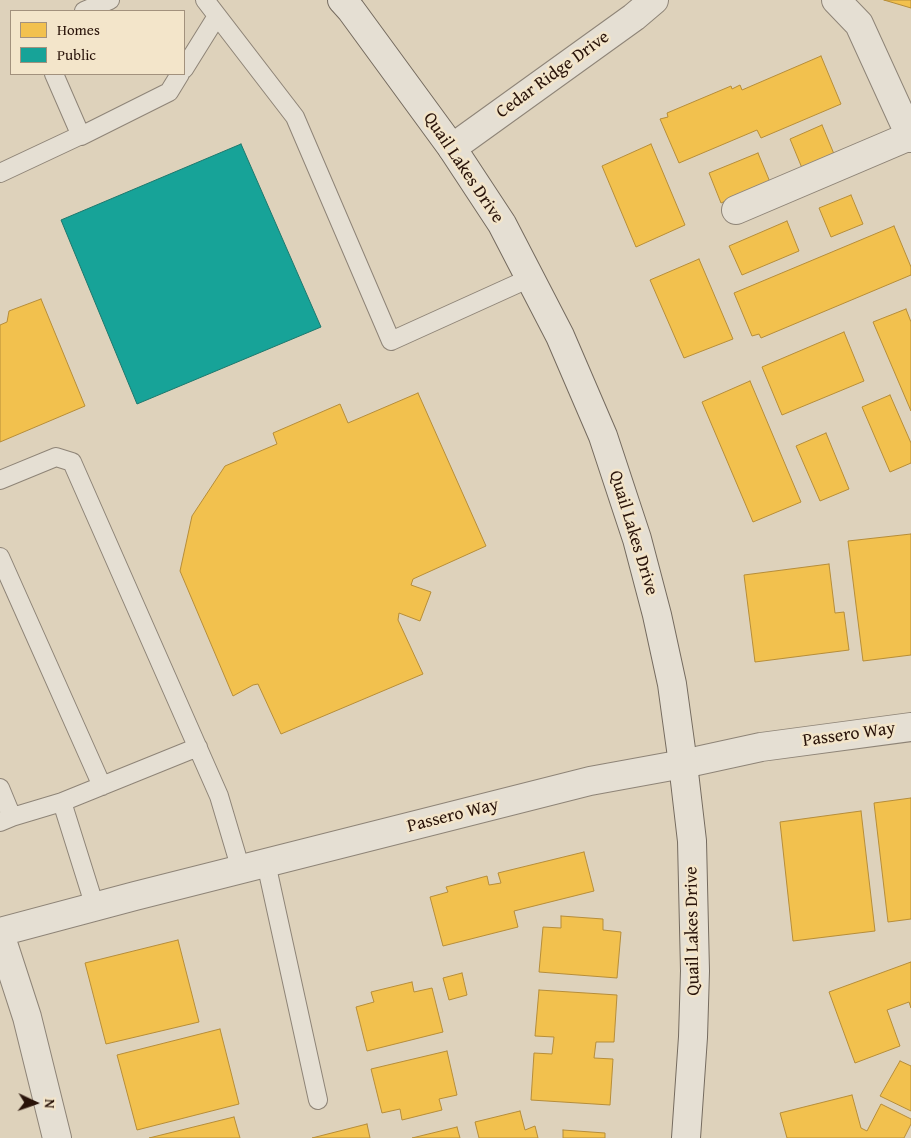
<!DOCTYPE html>
<html>
<head>
<meta charset="utf-8">
<style>
	body { margin:0 }
	#map { position:relative; width:911px; height:1138px; overflow:hidden; background:#ded2bb; font-family:"Gentium Book Plus",serif }
	canvas { display:block }
	.legend { position:absolute; left:10px; top:10px; width:175px; height:65px; box-sizing:border-box; background:#f3e5ca; border:1px solid #a2917d; margin:0; padding:6px 9px; list-style:none; font-size:15px; color:#291309 }
	.legend li { display:flex; align-items:center; gap:10px; height:25px }
	.legend b { width:25px; border:1px solid #a2917d }
	.north { position:absolute; left:10px; top:1078px; width:50px; height:50px; -webkit-text-stroke:4px #f3e5ca; paint-order:stroke; rotate:93deg; font-size:14px; font-weight:700; line-height:20px; text-align:center; color:#291309 }
	.north::after { content:''; display:block; margin:auto; width:18px; height:22px; background:#291309; clip-path:polygon(50% 0,100% 100%,50% 72%,0 100%) }
</style>
</head>
<body>
<div id="map">
<canvas width="911" height="1138"></canvas>
<ul class="legend">
<li><b style="height:14px;background:#f2c14e"></b>Homes</li>
<li><b style="height:14px;background:#17a398"></b>Public</li>
</ul>
<div class="north">N</div>
</div>
<script>
const g = document.querySelector('canvas').getContext('2d');
g.lineJoin = 'round';
function fill(path, color) { g.fillStyle = color; g.fill(path, 'evenodd'); }
const poly = rows => new Path2D(rows.map(r => 'M' + r).join(''));
function stroke(path, color, width, dash) { g.strokeStyle = color; g.lineWidth = width; g.lineCap = dash ? 'butt' : 'round'; g.setLineDash(dash || []); g.stroke(path); }
function write(font, color, halo, rows, align = 'center') {
  g.font = font + ' "Gentium Book Plus",serif'; g.lineWidth = 5; g.setLineDash([]); g.textBaseline = 'middle'; g.strokeStyle = halo; g.fillStyle = color; for (const [text, x, y, turn = 0] of rows) {
    g.save(); g.translate(x, y); g.rotate((+turn || 0) * Math.PI / 180); g.textAlign = isNaN(turn) ? turn : align; if (halo) g.strokeText(text, 0, 0); g.fillText(text, 0, 0); g.restore();
  }
}
const homes = poly([
	[884,0,911,0,911,8,884,0],
	[821,56,841,104,761,138,757,130,679,163,660,119,668,117,667,113,731,86,732,89,740,85,742,90,821,56],
	[822,125,834,154,802,168,790,139,822,125],
	[651,144,685,225,636,247,602,166,651,144],
	[758,153,770,182,721,203,709,173,758,153],
	[851,195,863,224,831,237,819,208,851,195],
	[787,221,799,251,742,275,729,246,787,221],
	[894,226,911,267,911,275,761,338,759,334,752,336,734,293,894,226],
	[699,259,733,339,684,358,650,280,699,259],
	[41,299,85,406,0,442,0,325,7,322,9,311,41,299],
	[906,309,911,322,911,411,873,322,906,309],
	[844,332,864,381,782,415,762,367,844,332],
	[750,381,801,502,753,522,702,402,750,381],
	[418,393,486,546,413,579,411,585,431,592,420,621,399,613,398,620,423,674,281,734,258,684,253,685,233,696,180,571,192,516,225,466,277,444,273,433,340,404,348,423,418,393],
	[890,395,911,443,911,463,890,472,862,407,890,395],
	[826,433,849,489,820,501,796,446,826,433],
	[911,534,911,655,863,661,848,541,911,534],
	[829,564,835,613,844,612,849,650,755,662,744,575,829,564],
	[911,798,911,919,888,922,874,803,911,798],
	[861,811,875,931,793,941,780,822,861,811],
	[584,852,594,891,514,911,518,927,443,946,430,897,448,892,446,887,487,876,489,885,501,883,498,873,584,852],
	[561,916,603,919,603,930,621,932,617,978,539,972,543,927,561,928,561,916],
	[178,940,199,1022,106,1044,85,963,178,940],
	[911,962,911,1008,909,1002,887,1010,900,1046,855,1063,829,992,911,962],
	[462,973,467,995,449,1000,443,978,462,973],
	[412,982,414,992,432,988,443,1032,367,1051,356,1007,374,1002,371,992,412,982],
	[539,990,617,995,614,1042,596,1042,594,1058,613,1059,610,1105,531,1100,534,1053,552,1054,554,1037,535,1036,539,990],
	[220,1029,239,1104,137,1130,117,1055,220,1029],
	[447,1051,457,1095,439,1099,442,1110,402,1120,400,1109,382,1113,371,1069,447,1051],
	[900,1061,911,1066,911,1111,880,1096,900,1061],
	[852,1095,861,1128,867,1131,881,1104,911,1119,911,1124,904,1138,787,1138,780,1113,852,1095],
	[520,1111,525,1130,535,1126,538,1138,479,1138,475,1122,520,1111],
	[234,1117,240,1138,149,1138,234,1117],
	[367,1124,370,1138,312,1138,367,1124],
	[457,1127,460,1138,412,1138,457,1127],
	[563,1130,605,1133,605,1138,563,1138,563,1130]
]);
const public = poly([
	[241,144,321,327,137,404,61,220,241,144]
]);
const service = poly([
	[205,0,295,117,391,341,530,278],
	[84,11,110,0],
	[184,69,217,16],
	[54,74,81,136,169,92,180,74],
	[0,173,81,135],
	[0,480,56,457,72,462,219,796,241,870],
	[0,557,102,786],
	[0,788,12,817],
	[62,802,95,907],
	[0,822,12,817,62,802,198,747],
	[266,863,318,1100]
]);
const minor = poly([
	[836,0,859,24,911,138],
	[452,148,634,17,654,0],
	[736,210,910,136],
	[0,932,135,896,590,781,683,764,761,747,911,727],
	[0,934,27,1017,57,1138]
]);
const secondary = poly([
	[342,0,351,10,452,148,502,224,560,336,603,436,637,539,657,615,672,684,683,764,692,841,695,971,693,1037,686,1138]
]);
const streetNames = [
	["Cedar Ridge Drive",553,75,-36],
	["Quail Lakes Drive",463,168,56],
	["Quail Lakes Drive",633,533,73],
	["Passero Way",849,735,-8],
	["Passero Way",453,816,-14],
	["Quail Lakes Drive",693,931,-91]
];
fill(homes, '#f2c14e');
stroke(homes, '#b68d39', 1);
fill(public, '#17a398');
stroke(public, '#1c786d', 1);
stroke(service, '#8e8477', 20);
stroke(minor, '#8e8477', 30);
stroke(secondary, '#756b5f', 30);
stroke(service, '#e5dfd3', 18);
stroke(minor, '#e5dfd3', 28);
stroke(secondary, '#e5dfd3', 28);
write('18px', '#291309', '#f3e5ca', streetNames);
</script>
</body>
</html>
